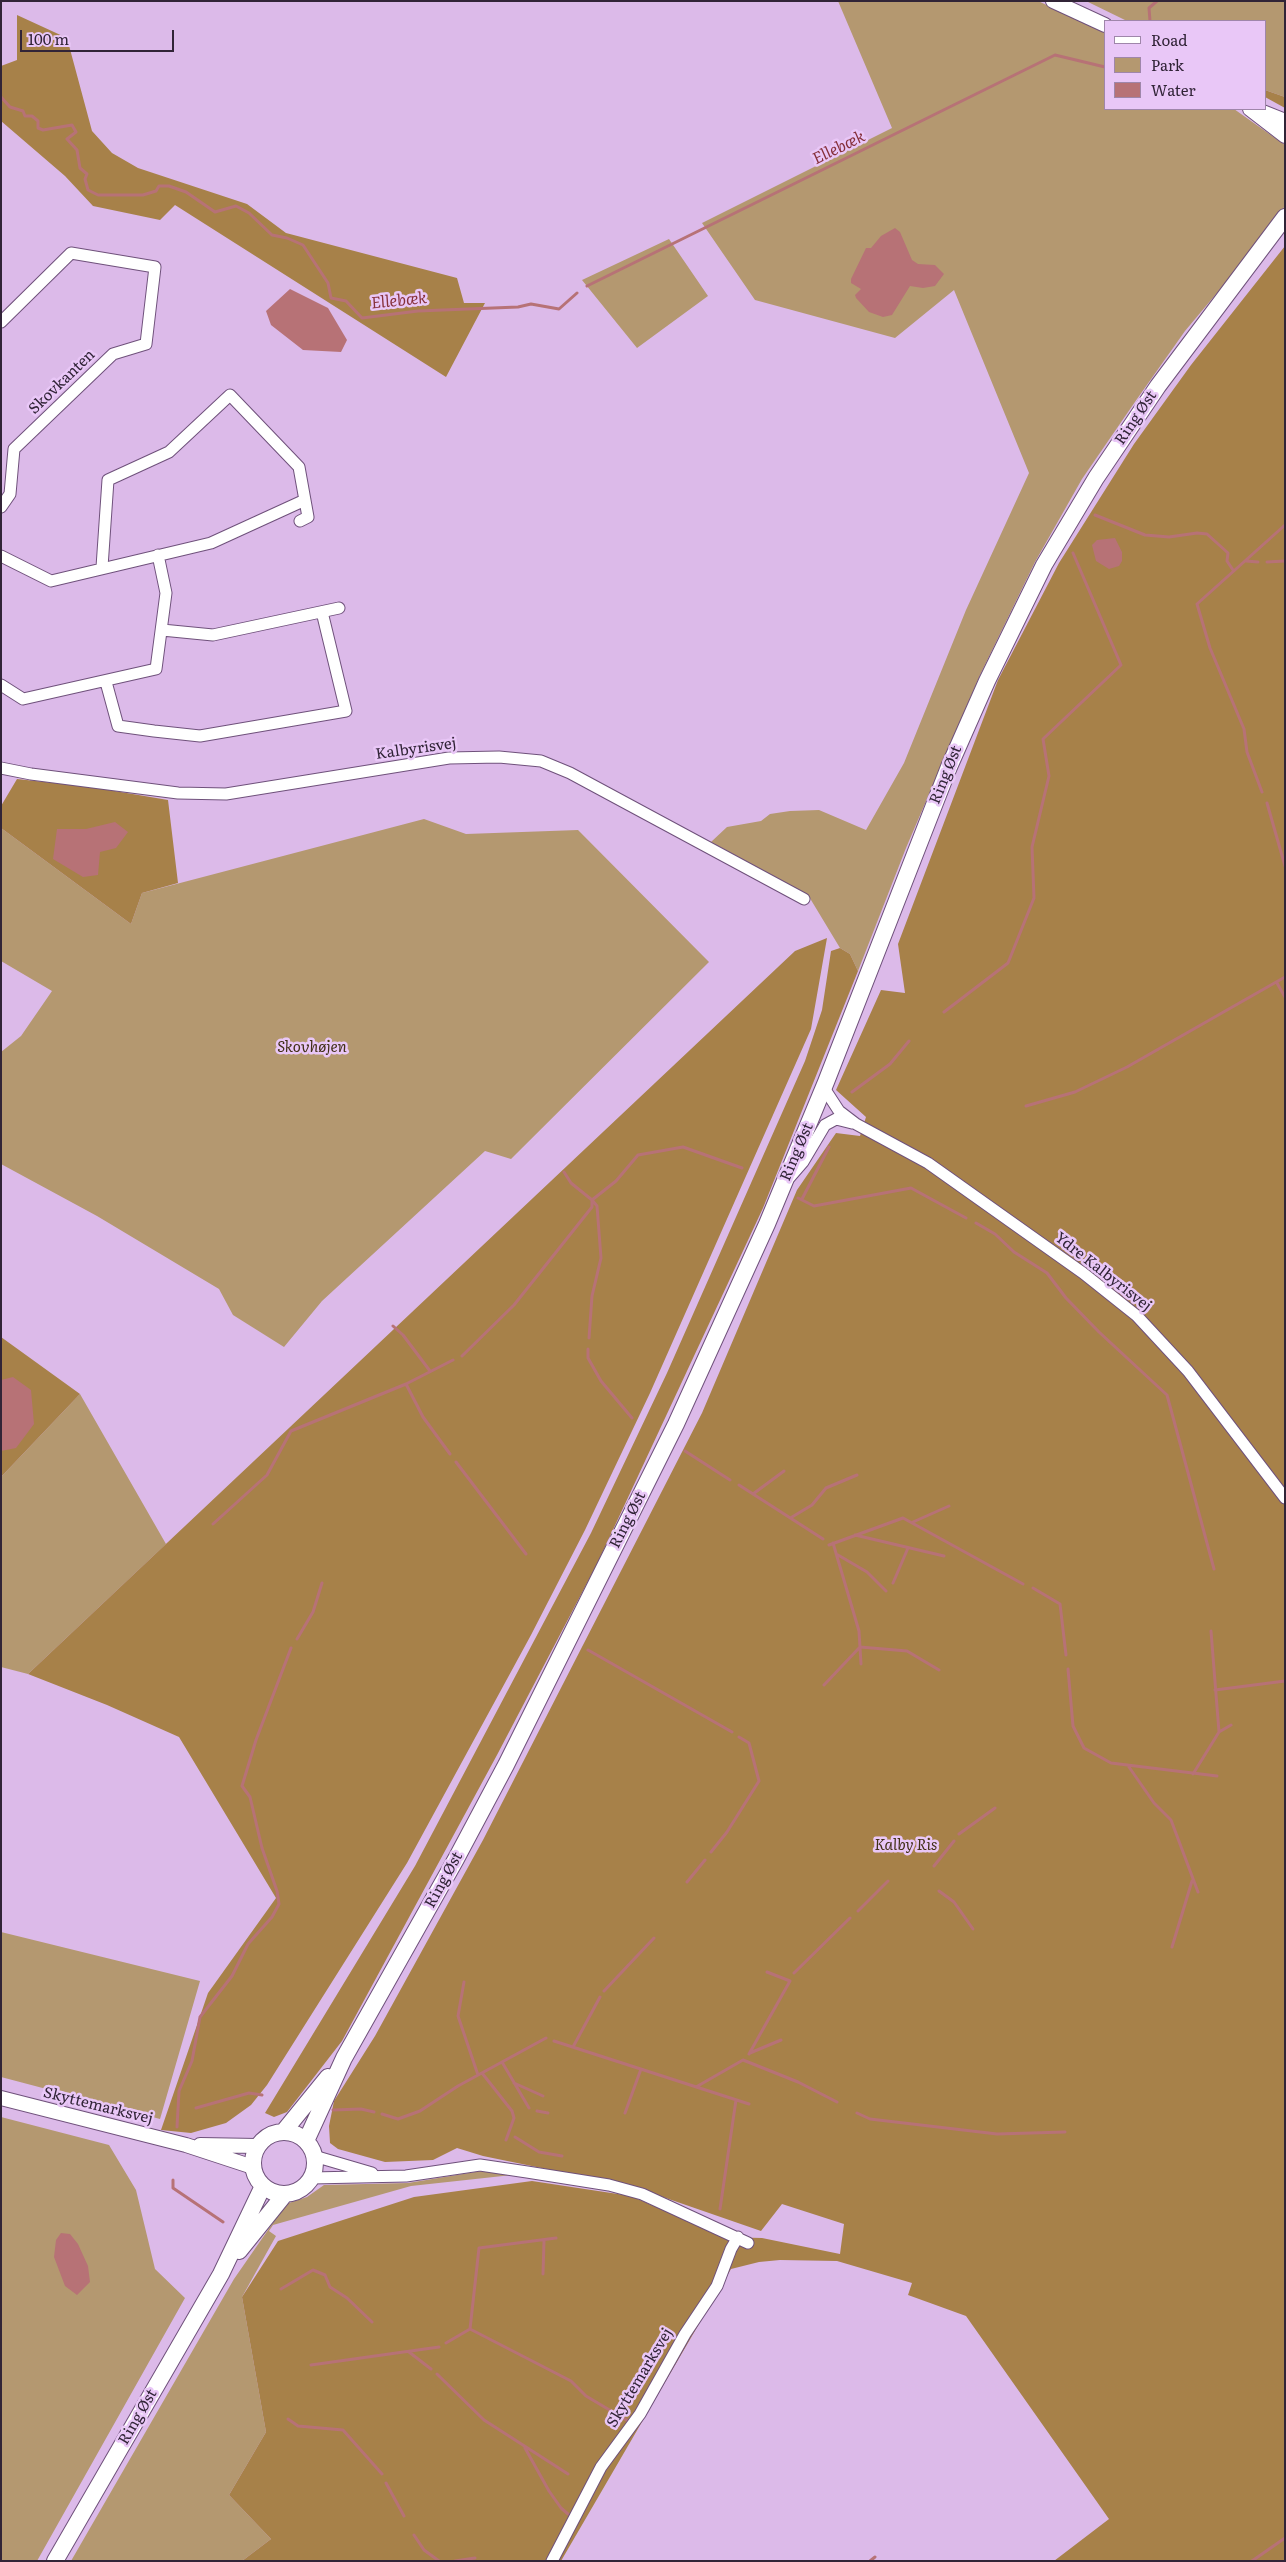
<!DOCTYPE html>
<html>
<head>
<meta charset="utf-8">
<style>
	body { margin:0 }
	#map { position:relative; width:1286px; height:2562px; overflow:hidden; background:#dcbae9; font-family:Literata,serif }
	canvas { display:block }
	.frame { position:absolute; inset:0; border:2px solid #312437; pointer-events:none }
	.legend { position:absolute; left:1104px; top:20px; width:162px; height:90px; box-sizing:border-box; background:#e9c7f7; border:1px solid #9f86aa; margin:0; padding:6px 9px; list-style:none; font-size:15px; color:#312437 }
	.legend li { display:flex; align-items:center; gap:10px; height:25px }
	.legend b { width:25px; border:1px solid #9f86aa }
	.scale { position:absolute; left:20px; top:30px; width:154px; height:22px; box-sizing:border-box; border:2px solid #312437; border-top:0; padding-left:6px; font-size:15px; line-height:18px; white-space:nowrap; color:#312437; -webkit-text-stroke:4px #e9c7f7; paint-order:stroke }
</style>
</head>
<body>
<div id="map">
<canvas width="1286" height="2562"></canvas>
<div class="frame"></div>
<ul class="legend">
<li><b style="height:6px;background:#fff"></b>Road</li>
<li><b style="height:14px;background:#b49870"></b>Park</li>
<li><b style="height:14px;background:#b77276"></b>Water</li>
</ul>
<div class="scale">100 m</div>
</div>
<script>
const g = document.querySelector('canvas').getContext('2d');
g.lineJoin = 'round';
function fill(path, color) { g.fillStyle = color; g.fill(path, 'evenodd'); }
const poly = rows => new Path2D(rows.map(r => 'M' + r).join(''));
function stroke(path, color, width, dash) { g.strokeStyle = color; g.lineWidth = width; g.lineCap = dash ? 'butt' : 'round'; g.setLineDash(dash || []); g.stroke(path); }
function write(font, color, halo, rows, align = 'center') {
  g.font = font + ' Literata,serif'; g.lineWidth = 5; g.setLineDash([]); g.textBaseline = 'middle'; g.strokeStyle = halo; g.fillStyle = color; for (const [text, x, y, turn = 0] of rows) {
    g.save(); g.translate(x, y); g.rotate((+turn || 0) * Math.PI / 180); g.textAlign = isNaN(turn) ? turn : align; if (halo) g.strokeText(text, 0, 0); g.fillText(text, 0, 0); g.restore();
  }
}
const green = poly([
	[838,1,1038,1,1105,32,1105,109,1234,109,1285,145,1285,206,1253,250,1185,331,1137,399,1082,479,1035,562,980,675,906,848,858,971,850,954,840,948,808,895,711,842,727,827,761,821,770,814,790,811,819,810,866,830,904,763,966,610,1029,473,954,290,895,338,755,300,702,223,892,128],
	[1086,1,1285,1,1285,97,1265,90,1265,21,1127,21],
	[669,239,708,296,637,348,582,280],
	[424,819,466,834,578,830,709,962,511,1159,485,1151,322,1301,284,1347,233,1315,219,1289,97,1216,1,1164,1,1052,21,1036,52,991,1,961,1,828,131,924,142,893],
	[80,1394,166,1544,28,1674,1,1667,1,1477],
	[1,1932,200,1981,160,2119,1,2077],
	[1,2117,109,2145,136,2190,155,2269,185,2298,37,2561,1,2561],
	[481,2171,512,2175,411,2186,273,2225,269,2231,276,2236,242,2297,266,2432,229,2495,271,2539,242,2561,71,2561,234,2279,286,2204,307,2197,324,2185,408,2183]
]);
const forest = poly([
	[17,15,67,38,92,131,112,153,138,168,247,204,286,233,457,278,464,303,485,303,446,377,175,205,160,220,93,206,65,176,1,121,1,66,17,60],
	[1265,90,1285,97,1285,108,1265,97],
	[1285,246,1285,2561,1054,2561,1109,2519,966,2316,908,2295,912,2283,837,2261,780,2260,759,2262,731,2269,561,2561,242,2561,271,2539,229,2495,266,2432,242,2297,278,2241,414,2197,532,2181,631,2196,724,2237,762,2238,840,2254,844,2224,782,2204,761,2231,634,2187,483,2156,457,2148,433,2160,385,2162,338,2149,330,2143,329,2126,334,2101,375,2036,483,1840,702,1413,797,1190,836,1133,860,1136,866,1117,836,1090,881,990,905,993,898,944,998,680,1059,563,1134,444,1191,365],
	[17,779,91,787,168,800,178,883,142,893,131,924,1,828,1,806],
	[827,938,811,1029,650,1393,585,1530,531,1635,407,1863,267,2085,251,2105,226,2123,191,2133,161,2130,208,1993,276,1898,179,1737,107,1705,28,1674,795,951],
	[840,948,850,954,858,971,763,1208,597,1564,497,1755,342,2041,287,2112,274,2117,265,2113,415,1866,591,1533,667,1373,805,1061,822,1010,831,951],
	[1,1337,80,1394,1,1477]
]);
const water = poly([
	[895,228,900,232,912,260,918,264,935,265,944,274,935,286,923,288,910,286,892,315,883,317,869,312,856,298,855,295,861,289,851,283,851,279,866,248,871,248,881,236],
	[290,289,328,308,347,340,341,352,303,350,271,325,266,311],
	[1115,538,1122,552,1122,561,1119,566,1109,569,1096,561,1092,545,1097,540],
	[115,822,128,832,116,848,100,852,98,875,83,877,53,859,57,829,86,829],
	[13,1377,31,1390,34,1424,16,1448,1,1451,1,1380],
	[61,2233,70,2234,78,2244,88,2266,90,2282,77,2295,65,2286,54,2257,56,2240]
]);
const stream = poly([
	[1150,21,1149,8,1157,1],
	[1,97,10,107,23,111,25,116,32,116,38,121,38,128,43,130,72,125,76,132,67,139,77,150,80,168,87,174,85,179,88,190,98,195,143,195,156,191,159,186,169,186,186,192,215,212,236,206,249,213,272,235,287,238,303,245,328,283,331,298,346,301,362,318,418,311,518,307,531,304,559,309,577,293],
	[587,286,1055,55,1105,67],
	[1095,515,1145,535,1169,537,1197,533,1207,534,1228,553,1227,561,1233,570],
	[1246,561,1258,562],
	[1267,562,1285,561],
	[1262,792,1247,752,1244,729,1210,648,1197,604,1285,525],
	[1267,803,1285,866],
	[1277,983,1285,997],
	[944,1012,1008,963,1034,898,1032,847,1049,776,1043,739,1121,665,1073,553],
	[852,1092,890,1064,909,1041],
	[1026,1106,1075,1092,1127,1067,1285,977],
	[564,1172,571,1183,592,1200,616,1181,638,1155,683,1147,742,1168],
	[798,1198,814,1206,911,1188,966,1218],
	[802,1199,829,1147],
	[976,1223,995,1234,1014,1252,1047,1273,1066,1298,1099,1332,1167,1395,1214,1569],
	[393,1326,403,1335,430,1371],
	[589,1338,592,1296,601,1258,597,1206,592,1200],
	[588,1349,588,1358,601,1381,632,1418],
	[462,1356,514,1305,592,1207,592,1200],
	[406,1384,423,1417,450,1454],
	[685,1451,730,1480],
	[456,1462,526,1554],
	[739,1485,823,1539],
	[753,1494,784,1471],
	[792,1517,812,1505,826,1488,857,1475],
	[913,1522,949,1506],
	[213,1524,267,1475,291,1431,406,1384,453,1360],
	[855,1535,944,1556],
	[833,1543,859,1631,861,1664],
	[829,1545,903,1518,1023,1584],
	[838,1555,867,1572,886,1591],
	[893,1583,908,1548],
	[1033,1588,1060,1604,1066,1655],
	[297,1639,313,1612,322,1583],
	[588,1650,732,1732],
	[1068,1669,1073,1726,1084,1748,1111,1763,1217,1776],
	[824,1685,860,1647,907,1651,939,1670],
	[1215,1690,1285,1681],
	[1219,1732,1231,1725],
	[1129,1767,1154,1803,1171,1820,1198,1892],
	[1193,1774,1219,1732,1211,1631],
	[959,1834,995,1808],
	[711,1852,727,1832,759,1781,749,1743,739,1737],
	[934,1866,954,1841],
	[687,1882,705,1860],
	[939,1891,954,1902,973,1929],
	[858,1911,888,1881],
	[1172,1947,1192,1881],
	[794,1973,850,1918],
	[464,1982,458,2016,478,2075],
	[604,1991,654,1938],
	[554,2041,749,2104],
	[573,2047,600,1997],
	[750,2053,781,2040],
	[749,2054,790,1981,767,1972],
	[502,2062,529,2108],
	[482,2073,512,2111,514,2118,506,2140],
	[514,2083,543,2096],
	[696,2087,743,2060,798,2082,837,2102],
	[196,2108,249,2093,262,2095],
	[333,2110,361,2109,374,2112],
	[537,2111,548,2113],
	[625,2113,641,2069],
	[857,2113,870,2119,997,2134,1065,2132],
	[382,2114,398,2119,420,2111,458,2086,546,2038],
	[177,2127,179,2091,192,2061,200,2017,232,1976,248,1944,272,1917,279,1904,277,1891,262,1848,250,1797,242,1786,256,1740,291,1648],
	[515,2137,539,2152,562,2156],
	[173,2180,173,2188,223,2222],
	[720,2209,736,2100],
	[543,2274,544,2241],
	[281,2289,313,2270,325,2275,330,2287,347,2298,372,2322],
	[470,2329,479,2248,556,2238],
	[446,2343,470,2329,571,2381,586,2396,628,2421],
	[409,2352,431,2369],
	[311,2365,439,2347],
	[437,2374,484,2420,568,2474],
	[288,2419,298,2426,343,2430,382,2474],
	[525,2448,549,2491,561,2508,568,2514],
	[386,2483,404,2516],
	[414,2535,424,2550,439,2561],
	[455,2561,475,2558],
	[870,2561,875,2557],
	[1252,2561,1285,2538]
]);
const minor = poly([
	[1,322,71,253,155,267,146,344,113,354,14,449,10,494,1,507],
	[1,556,51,581,211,543,305,500],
	[102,567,108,480,169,452,230,395,299,467,308,517,300,521],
	[162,630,213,635,339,608],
	[106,682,118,726,154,731,200,736,346,711,322,612],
	[1,685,23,699,156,669,166,593,158,555],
	[1,768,31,774,178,793,226,794,449,758,499,757,541,761,570,773,804,899],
	[824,1088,839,1111,856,1124,928,1163,1083,1273,1137,1316,1188,1371,1285,1498],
	[790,1177,803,1162,825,1125,836,1119,852,1123],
	[314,2156,372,2173],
	[311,2178,406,2176,480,2165,527,2172,609,2185,642,2194,748,2243],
	[552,2561,601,2467,640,2414,685,2334,717,2286,731,2249,738,2237]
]);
const tertiary = poly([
	[1053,1,1105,25],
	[1250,109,1285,136],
	[1260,111,1285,121],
	[1,2098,186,2145,253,2167],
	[200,2145,257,2146]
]);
const secondary = poly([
	[284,2131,328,2077],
	'253 2163a31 31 0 1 1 62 0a31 31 0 1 1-62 0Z',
	[306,2141,344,2058,456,1859,506,1765,676,1424,767,1224,826,1082,949,767,987,681,1044,565,1096,478,1158,386,1285,217],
	[239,2251,285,2194],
	[55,2561,221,2274,263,2186]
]);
const streetNames = [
	["Skovkanten",62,382,-44],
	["Ring Øst",1136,418,-56],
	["Kalbyrisvej",416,749,-8],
	["Ring Øst",946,775,-68],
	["Ring Øst",797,1152,-67],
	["Ydre Kalbyrisvej",1103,1272,38],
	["Ring Øst",628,1520,-63],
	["Ring Øst",444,1880,-61],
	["Skyttemarksvej",98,2106,14],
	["Skyttemarksvej",640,2378,-59],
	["Ring Øst",138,2417,-60]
];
const parkNames = [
	["Skovhøjen",312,1048],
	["Kalby Ris",906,1846]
];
const waterNames = [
	["Ellebæk",839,148,-26],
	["Ellebæk",399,301,-6]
];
fill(green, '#b49870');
fill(forest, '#a78149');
fill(water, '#b77276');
stroke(stream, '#b77276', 3);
stroke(minor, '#6f517b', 13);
stroke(tertiary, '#6f517b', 16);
stroke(secondary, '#6f517b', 18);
stroke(minor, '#fff', 11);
stroke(tertiary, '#fff', 14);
stroke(secondary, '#fff', 16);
write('15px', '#312437', '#e9c7f7', streetNames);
write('italic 15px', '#402f15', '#e9c7f7', parkNames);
write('italic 16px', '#86313b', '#e9c7f7', waterNames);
</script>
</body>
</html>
